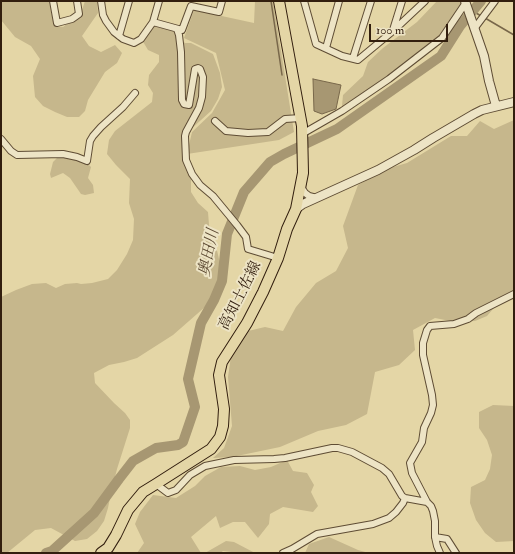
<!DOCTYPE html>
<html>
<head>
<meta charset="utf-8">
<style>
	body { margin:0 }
	#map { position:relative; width:515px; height:554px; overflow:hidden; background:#e4d6a6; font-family:"IM FELL Double Pica",serif }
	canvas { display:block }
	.frame { position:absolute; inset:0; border:2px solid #321e0e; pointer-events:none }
	.scale { position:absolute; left:369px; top:24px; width:79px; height:18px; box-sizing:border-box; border:2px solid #321e0e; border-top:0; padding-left:5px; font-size:12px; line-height:14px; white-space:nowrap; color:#321e0e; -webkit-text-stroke:3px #ede4c5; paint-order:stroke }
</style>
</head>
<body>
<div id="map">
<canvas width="515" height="554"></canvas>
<div class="frame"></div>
<div class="scale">100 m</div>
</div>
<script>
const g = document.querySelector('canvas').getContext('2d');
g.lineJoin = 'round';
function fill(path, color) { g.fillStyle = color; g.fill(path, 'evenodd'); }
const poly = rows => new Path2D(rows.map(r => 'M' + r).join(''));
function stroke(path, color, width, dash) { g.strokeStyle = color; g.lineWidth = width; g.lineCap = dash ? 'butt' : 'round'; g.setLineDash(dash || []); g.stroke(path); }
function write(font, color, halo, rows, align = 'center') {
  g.font = font + ' "IM FELL Double Pica","Noto Serif JP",serif'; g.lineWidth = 4; g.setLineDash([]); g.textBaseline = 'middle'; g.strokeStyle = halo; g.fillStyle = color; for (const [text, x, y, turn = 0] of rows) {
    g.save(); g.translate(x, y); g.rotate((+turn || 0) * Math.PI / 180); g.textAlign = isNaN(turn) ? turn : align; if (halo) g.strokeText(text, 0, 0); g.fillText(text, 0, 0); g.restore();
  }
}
const green = poly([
	[1,1,49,1,54,26,63,27,81,13,85,1,97,1,98,13,82,36,89,46,101,52,115,45,122,53,117,63,105,72,88,100,85,111,79,117,67,117,55,112,43,106,35,97,33,76,40,59,31,46,15,37,1,20],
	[255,1,273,1,294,132,279,140,187,154,192,132,212,113,225,90,216,53,184,38,194,10,254,23],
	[437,1,465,1,433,45,420,60,395,78,357,104,342,106,343,95,363,76,368,62,383,48,417,22],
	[155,25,175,31,177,36,185,43,191,43,213,54,220,73,222,87,218,99,211,111,191,129,184,140,184,153,191,165,191,192,198,203,208,212,209,225,216,246,222,272,214,297,205,307,173,335,137,358,124,362,109,365,94,373,95,383,114,403,125,413,130,420,130,428,117,469,111,493,108,508,104,521,97,531,87,539,75,541,51,528,35,530,7,553,1,553,1,297,16,290,32,284,46,283,56,288,65,284,77,283,81,284,92,283,108,279,117,270,127,254,133,240,134,219,129,203,130,179,116,165,107,154,109,140,115,131,152,102,153,93,148,85,149,75,159,62,159,55,148,50,142,40,150,29],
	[514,120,514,294,499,302,487,316,475,321,455,322,435,318,413,330,415,350,399,365,375,372,367,414,346,425,318,431,280,447,232,457,213,458,224,448,232,426,228,377,231,356,248,331,265,327,283,331,296,307,316,283,336,271,348,248,343,226,358,185,386,169,407,163,451,136,467,136,480,121,494,129],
	[61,154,85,161,91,167,88,178,93,185,94,193,85,195,81,194,70,178,63,173,51,178,50,174,53,162],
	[493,405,514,406,514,541,496,542,485,533,476,520,470,503,471,487,485,480,490,469,492,455,487,440,479,428,479,412],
	[287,460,293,471,307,473,314,485,311,492,318,506,313,512,283,507,270,514,269,524,258,538,245,522,233,522,220,528,216,516,191,537,201,553,137,553,144,543,135,524,140,512,153,495,176,498,195,486,205,476,221,467,240,466,255,470,271,467],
	[329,537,358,550,369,553,305,553,309,544],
	[226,541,234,542,255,553,240,553,223,551,220,553,205,553]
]);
const water = poly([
	[313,79,341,85,336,109,322,114,314,111,313,79]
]);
const stream = poly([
	[271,1,282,75],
	[473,11,481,16],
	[485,18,514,35]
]);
const river = poly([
	[46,553,52,551,94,513,119,479,133,461,156,448,178,445,183,442,195,407,188,379,201,323,214,300,222,281,227,234,244,192,270,162,284,154,337,129,441,56,460,26,481,1]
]);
const minor = poly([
	[53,1,57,23,72,19,79,14,77,1],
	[101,1,103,15,106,21,114,32,123,39,134,43,141,39,153,22,159,1],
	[304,1,316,44,342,56,358,60,393,31,425,1],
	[153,22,182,30,191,6,219,12,222,1],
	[177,29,179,35,181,52,182,100,184,104,189,105,195,69,198,68,200,69,203,77,202,97,199,108,186,132,185,136,186,160,192,174,200,185,213,196,237,225,246,237,248,249,278,258],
	[474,29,495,1],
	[393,30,402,1],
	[119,36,129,1],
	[326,48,339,1],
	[353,58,371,1],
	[215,121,226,131,248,133,268,132,285,119,301,118],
	[302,134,342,111,389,79,442,38,465,4],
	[1,139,11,151,17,155,63,154,77,157,87,161,90,141,93,136,101,127,123,107,135,93],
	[301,187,305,193,309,196,317,198],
	[156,484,168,493,176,490,190,475,205,466,234,460,274,459,285,458,332,448,338,448,352,452,382,468,389,474,402,496,405,498,427,502],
	[435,537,447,539,456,553],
	[283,553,292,549,317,534,373,524,389,518,396,512,403,503,405,498],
	[440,553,437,546,435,537,435,521,433,511,431,506,427,502,412,473,410,463,422,442,424,428,431,413,433,405,432,395,423,355,423,343,427,330,430,326,454,324,468,319,476,313,514,294]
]);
const tertiary = poly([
	[465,1,484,56,489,81,496,106],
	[296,209,303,204,378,170,414,150,433,138,474,114,482,110,514,102]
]);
const primary = poly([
	[101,553,108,548,116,535,128,510,143,492,156,484,211,449,220,437,223,426,224,409,219,375,222,362,247,323,263,292,278,258,287,229,296,209,303,173,302,126,279,1]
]);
const streetNames = [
	["高知土佐線",241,296,-63]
];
const waterNames = [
	["奥田川",210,253,-79]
];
fill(green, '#c6b78c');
fill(water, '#a79772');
stroke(water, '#78674a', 1);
stroke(stream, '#78674a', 1.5);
stroke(river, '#a79772', 10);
stroke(minor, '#5e4c34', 8);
stroke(tertiary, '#5e4c34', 10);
stroke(primary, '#321e0e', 12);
stroke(minor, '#ede4c5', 6);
stroke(tertiary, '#ede4c5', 8);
stroke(primary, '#e4d6a6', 10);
write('15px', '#321e0e', '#ede4c5', streetNames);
write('italic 16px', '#5b4831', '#ede4c5', waterNames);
</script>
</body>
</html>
